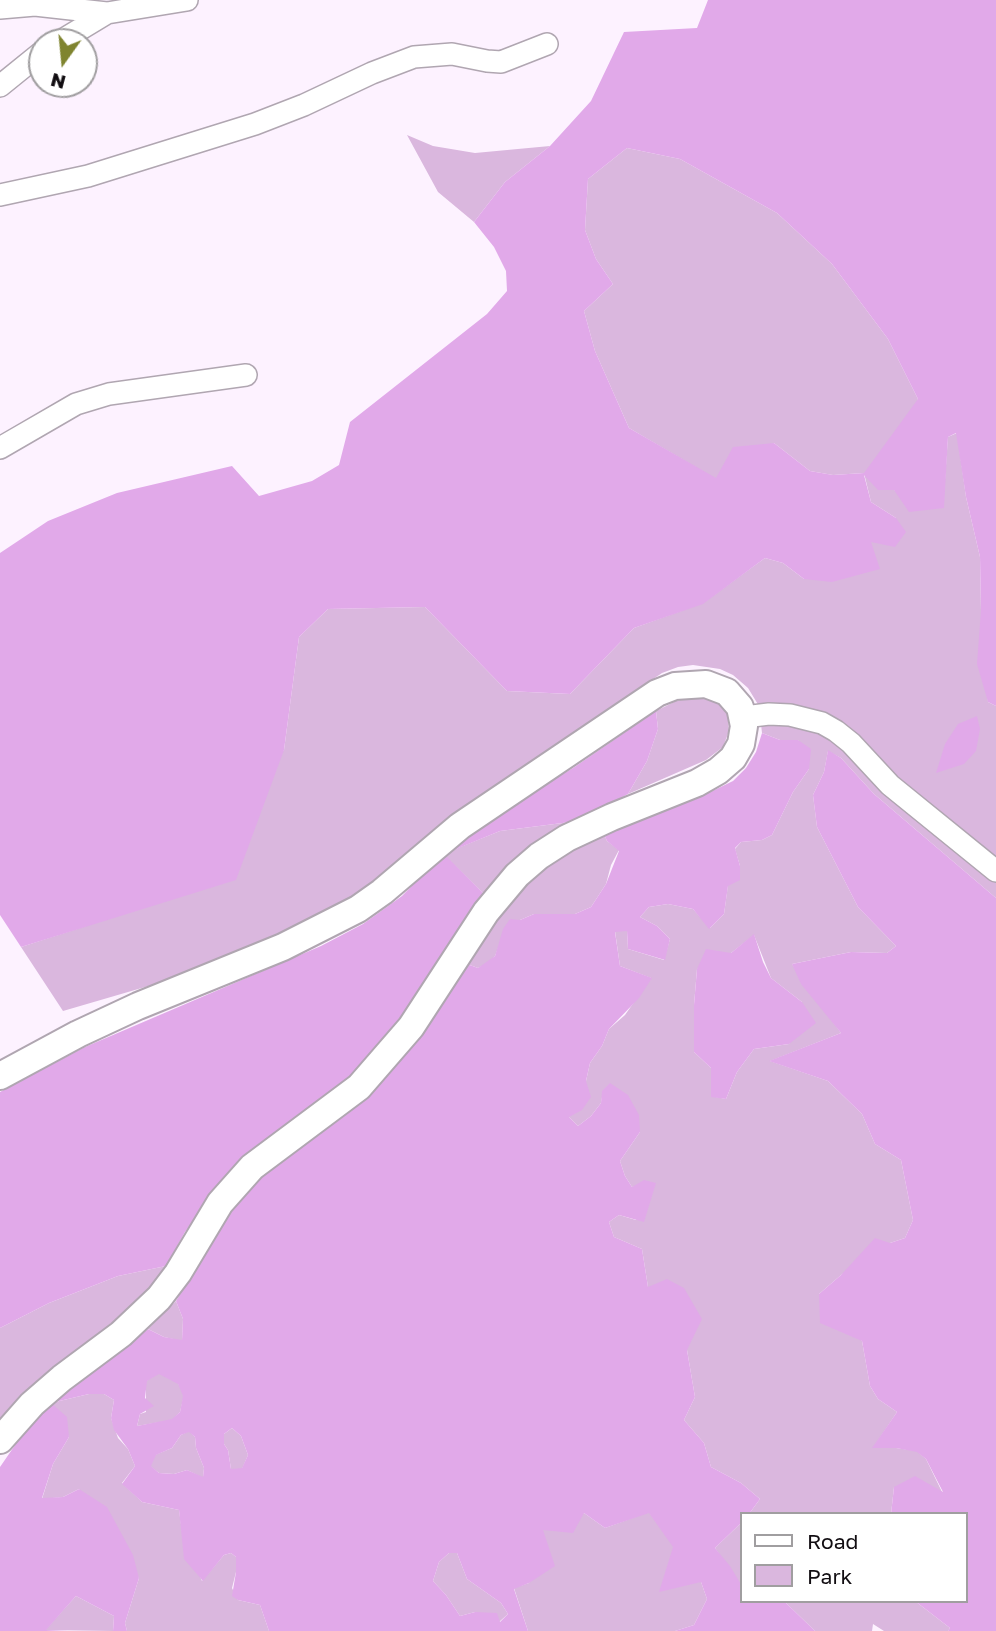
<!DOCTYPE html>
<html>
<head>
<meta charset="utf-8">
<style>
	body { margin:0 }
	#map { position:relative; width:996px; height:1631px; overflow:hidden; background:#fdf2ff; font-family:"Golos Text",sans-serif }
	canvas { display:block }
	.legend { position:absolute; left:740px; top:1512px; width:228px; height:91px; box-sizing:border-box; background:#fff; border:2px solid #a09ea0; margin:0; padding:9px 12px; list-style:none; font-size:21px; color:#110d11 }
	.legend li { display:flex; align-items:center; gap:14px; height:35px }
	.legend b { width:35px; border:2px solid #a09ea0 }
	.north { position:absolute; left:28px; top:28px; width:70px; height:70px; box-sizing:border-box; background:#fff; border:2px solid #a09ea0; border-radius:50%; rotate:195deg; font-size:19px; font-weight:700; line-height:28px; text-align:center; color:#110d11 }
	.north::after { content:''; display:block; margin:auto; width:24px; height:32px; background:#7f842f; clip-path:polygon(50% 0,100% 100%,50% 72%,0 100%) }
</style>
</head>
<body>
<div id="map">
<canvas width="996" height="1631"></canvas>
<ul class="legend">
<li><b style="height:9px;background:#fff"></b>Road</li>
<li><b style="height:19px;background:#dab7de"></b>Park</li>
</ul>
<div class="north">N</div>
</div>
<script>
const g = document.querySelector('canvas').getContext('2d');
g.lineJoin = 'round';
function fill(path, color) { g.fillStyle = color; g.fill(path, 'evenodd'); }
const poly = rows => new Path2D(rows.map(r => 'M' + r).join(''));
function stroke(path, color, width, dash) { g.strokeStyle = color; g.lineWidth = width; g.lineCap = dash ? 'butt' : 'round'; g.setLineDash(dash || []); g.stroke(path); }
const green = poly([
	[407,135,433,146,475,153,550,146,505,182,474,222,438,192],
	[627,148,680,159,777,213,832,264,888,339,918,399,894,490,943,508,948,437,957,433,966,497,980,557,981,610,988,702,996,706,996,898,874,794,841,758,828,751,824,772,813,795,817,827,858,907,896,946,887,953,851,952,792,964,841,1033,770,1061,828,1081,862,1114,875,1144,901,1160,913,1220,905,1238,890,1243,841,1275,819,1294,862,1341,870,1386,878,1399,897,1412,873,1448,896,1448,917,1451,926,1459,943,1494,894,1487,891,1514,749,1514,760,1499,741,1483,711,1467,704,1443,684,1420,695,1397,687,1350,648,1287,642,1249,614,1237,609,1222,619,1215,636,1220,650,1199,655,1183,632,1187,625,1176,620,1161,640,1132,603,1091,601,1103,591,1116,578,1126,568,1116,586,1081,590,1063,602,1046,609,1029,625,1015,651,978,620,966,615,931,627,930,628,949,664,960,670,939,657,926,640,917,649,907,668,904,693,909,710,928,724,914,728,885,740,866,735,849,741,842,762,840,772,835,793,792,809,769,798,740,780,740,762,733,759,706,748,688,733,675,720,669,693,665,678,667,662,673,466,806,394,871,355,902,193,973,63,1011,21,947,111,918,284,750,299,637,328,609,425,607,507,691,570,694,634,628,703,603,765,558,783,563,804,579,870,542,896,518,871,502,864,473,833,475,810,471,774,443,716,479,629,428,595,351,584,311,613,284,596,259,585,230,588,179],
	[754,935,771,978,802,1002,789,1044,754,1049,737,1072,726,1099,711,1096,711,1068,694,1052,694,1005,697,969,731,953],
	[695,696,711,699,719,704,728,715,729,731,723,747,706,760,628,794,647,761,658,729,656,711,676,701],
	[578,821,485,895,443,854,500,831],
	[603,832,607,841,619,850,611,865,606,884,591,907,575,914,534,914,520,920,500,943,495,956,487,964,478,968,467,964,480,941,517,892,538,872],
	[166,1266,145,1294,130,1308,33,1387,0,1419,0,1328,49,1303,118,1276],
	[176,1301,183,1319,182,1341,164,1337,148,1329],
	[159,1373,178,1383,184,1395,180,1412,172,1420,137,1426,140,1414,146,1412,146,1381],
	[89,1394,104,1394,114,1400,111,1418,118,1438,128,1449,135,1466,122,1483,142,1502,179,1510,182,1532,202,1581,224,1555,231,1553,236,1557,236,1572,232,1588,238,1600,260,1605,269,1631,127,1631,125,1623,139,1578,79,1489,63,1497,42,1499,53,1464,69,1437,51,1403],
	[232,1428,241,1436,248,1455,242,1469,231,1469,228,1450,224,1444,224,1434],
	[189,1431,195,1437,196,1448,204,1468,203,1478,187,1470,174,1474,159,1473,150,1466,155,1455,172,1448,181,1435],
	[649,1512,701,1582,707,1599,694,1625,675,1631,528,1631,514,1588,529,1583,542,1530,584,1513,605,1528],
	[742,1522,742,1586,741,1586,715,1548],
	[449,1553,457,1553,467,1579,501,1603,508,1614,499,1622,475,1612,460,1616,446,1595,433,1581,439,1562],
	[76,1596,114,1616,113,1631,45,1630],
	[784,1601,915,1601,950,1628,948,1631,884,1631,873,1624,872,1631,815,1631]
]);
const forest = poly([
	[708,0,996,0,996,706,988,702,977,664,981,610,980,557,966,497,956,433,948,437,944,508,909,512,894,490,878,490,864,475,871,502,896,518,906,532,895,547,871,542,880,569,832,582,804,579,783,563,765,558,703,604,634,628,570,694,507,691,425,607,328,609,299,637,284,750,236,880,21,947,0,915,0,553,48,521,117,493,232,466,259,496,312,481,339,465,350,422,487,314,507,291,506,271,494,247,474,222,505,182,550,146,591,101,624,32,697,28],
	[627,148,680,159,777,213,832,264,888,339,918,399,864,473,833,475,810,471,774,443,733,447,716,478,629,428,595,351,584,311,613,284,596,259,585,230,588,179],
	[656,711,658,729,647,761,628,794,578,821,500,831,444,854,485,895,409,1011,371,1059,330,1100,215,1190,185,1232,166,1266,118,1276,49,1303,0,1328,0,1092,85,1047,321,946,363,924,402,896,443,854,512,805,573,768],
	[977,716,980,729,976,751,964,764,936,773,945,744,958,724],
	[762,733,780,740,798,740,811,749,809,769,793,792,772,835,762,840,741,842,735,848,740,866,740,880,728,886,724,914,709,929,693,909,668,904,649,907,640,917,657,926,670,939,665,960,628,949,627,931,615,932,620,966,652,978,639,998,609,1029,602,1046,590,1063,586,1081,591,1097,582,1110,569,1117,578,1126,591,1116,601,1103,602,1091,610,1083,628,1095,639,1115,640,1132,620,1161,625,1176,632,1187,644,1180,656,1183,644,1222,619,1215,609,1222,614,1237,642,1249,648,1287,667,1279,684,1288,702,1319,687,1350,695,1397,684,1420,704,1443,711,1467,741,1483,760,1499,749,1514,742,1514,742,1522,715,1548,730,1566,742,1586,742,1601,784,1601,815,1631,675,1631,694,1625,707,1599,701,1582,659,1592,673,1547,649,1513,605,1528,584,1513,573,1533,543,1530,555,1566,529,1583,514,1589,528,1631,269,1631,260,1605,238,1600,232,1596,236,1572,236,1557,231,1553,224,1555,203,1581,184,1559,179,1510,142,1502,122,1484,135,1466,128,1449,114,1430,111,1418,114,1400,104,1394,89,1394,51,1403,67,1417,69,1437,53,1464,42,1498,63,1497,79,1489,107,1507,133,1555,139,1578,125,1623,127,1631,113,1631,114,1616,76,1596,46,1630,68,1631,0,1631,0,1467,20,1438,51,1403,114,1357,148,1329,164,1337,182,1340,183,1319,176,1301,230,1210,245,1191,263,1175,346,1115,370,1095,390,1073,434,1014,467,964,478,968,495,956,503,929,510,919,520,920,534,914,575,914,591,907,606,884,619,851,607,841,603,832,696,799,733,781,746,768,756,752],
	[159,1374,178,1384,183,1396,180,1412,172,1419,137,1426,140,1414,154,1406,145,1398,147,1381],
	[232,1428,241,1436,248,1455,242,1468,231,1469,228,1450,224,1444,224,1434],
	[189,1432,195,1437,196,1448,204,1468,203,1477,187,1470,174,1474,159,1473,151,1466,156,1455,172,1448,181,1435],
	[449,1553,457,1553,467,1579,501,1603,508,1614,500,1622,497,1613,475,1612,460,1616,446,1595,433,1581,439,1562],
	[828,750,841,758,874,794,996,898,996,1631,948,1631,950,1628,915,1601,966,1601,966,1514,891,1514,894,1487,915,1476,943,1492,926,1459,917,1452,896,1448,872,1448,897,1412,878,1399,870,1386,862,1341,820,1323,819,1294,841,1275,875,1238,890,1243,905,1238,913,1220,901,1160,875,1144,862,1114,828,1081,769,1061,841,1033,801,984,792,964,851,952,887,953,896,946,858,907,817,827,813,795,824,772],
	[754,934,763,962,771,978,802,1002,816,1023,789,1044,754,1049,737,1072,726,1099,711,1097,711,1068,694,1052,694,1005,697,969,706,949,731,953]
]);
const minor = poly([
	[0,8,35,5,107,13],
	[59,42,107,13,187,0],
	[0,86,42,52],
	[0,195,88,176,255,124,304,105,372,73,414,57,452,54,487,61,501,62,547,44],
	[0,448,76,404,109,394,246,375],
	[744,717,769,714,790,715,822,723,836,731,851,743,890,785,996,871]
]);
const major = poly([
	[0,1076,78,1034,138,1006,283,947,358,909,382,892,460,826,657,693,675,686,706,684,727,692,740,707,744,726,741,744,733,758,718,771,697,783,612,817,567,838,539,856,517,875,486,912,411,1027,359,1087,252,1167,220,1203,178,1273,159,1298,121,1334,62,1378,32,1404,0,1440]
]);
fill(green, '#dab7de');
fill(forest, '#e1a9e9');
stroke(minor, '#b0a6b1', 24);
stroke(major, '#b0a6b1', 30);
stroke(minor, '#fff', 21);
stroke(major, '#fff', 26);
</script>
</body>
</html>
